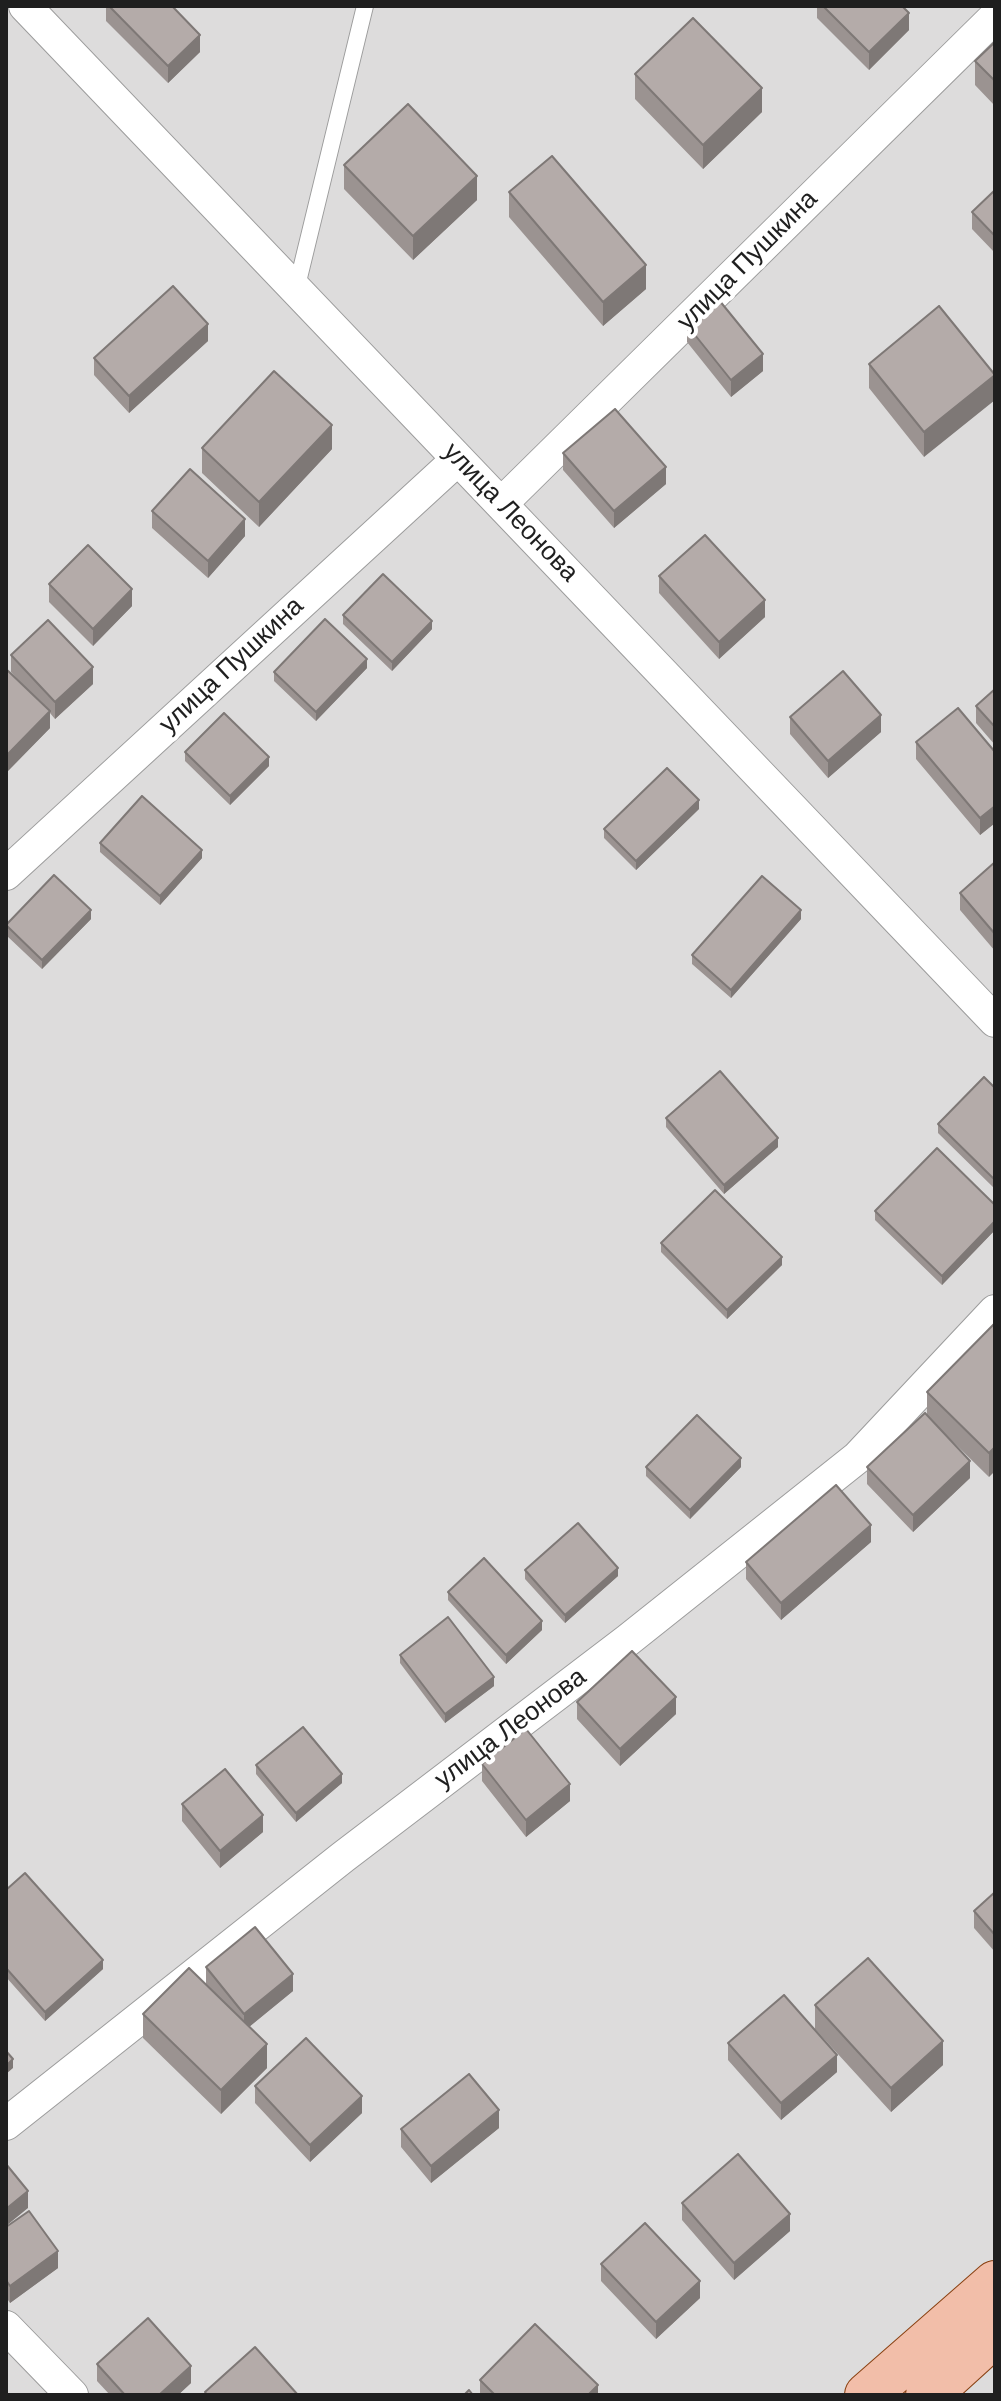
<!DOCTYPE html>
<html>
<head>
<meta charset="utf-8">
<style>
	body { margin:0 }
	#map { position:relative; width:1001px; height:2401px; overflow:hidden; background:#efeae7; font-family:"DM Sans",sans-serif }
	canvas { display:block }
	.frame { position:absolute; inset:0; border:8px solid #1f1f1f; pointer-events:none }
</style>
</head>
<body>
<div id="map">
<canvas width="1001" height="2401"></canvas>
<div class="frame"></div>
</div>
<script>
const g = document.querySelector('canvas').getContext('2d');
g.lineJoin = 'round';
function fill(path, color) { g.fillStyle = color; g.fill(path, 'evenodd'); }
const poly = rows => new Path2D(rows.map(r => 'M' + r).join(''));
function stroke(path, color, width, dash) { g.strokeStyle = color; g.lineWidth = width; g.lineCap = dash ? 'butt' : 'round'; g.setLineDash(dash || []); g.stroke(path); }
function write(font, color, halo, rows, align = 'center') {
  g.font = font + ' "DM Sans",sans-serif'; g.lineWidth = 8; g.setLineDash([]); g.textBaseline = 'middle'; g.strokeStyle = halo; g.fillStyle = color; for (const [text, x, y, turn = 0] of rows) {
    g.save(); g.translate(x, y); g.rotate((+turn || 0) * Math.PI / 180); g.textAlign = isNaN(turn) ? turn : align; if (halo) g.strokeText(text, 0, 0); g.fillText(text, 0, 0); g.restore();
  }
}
const residential = poly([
	[6,6,995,6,995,2395,6,2395]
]);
const lane = poly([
	[296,290,365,6]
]);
const street = poly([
	[25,6,995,1021],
	[501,504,995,17],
	[6,874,458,459],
	[6,2124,343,1857,628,1640,858,1457,995,1311],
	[6,2327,72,2395]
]);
const primary = poly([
	[867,2395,995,2283],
	[928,2395,995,2334]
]);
const wall = poly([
	[106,6,172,6,200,52,168,83,106,21],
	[817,6,902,6,909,30,869,70,817,18],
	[995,42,995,106,975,85,975,61],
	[635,74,762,112,703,169,635,99],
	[344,165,477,200,413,260,344,189],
	[995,190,995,253,972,229,972,212],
	[509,192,646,289,603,326,509,217],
	[939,306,924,457,869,388,869,364],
	[687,325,763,371,731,397,687,342],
	[208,341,129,413,94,375,94,358],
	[202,448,332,449,259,527,202,473],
	[563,453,666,484,614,528,563,470],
	[152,511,245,536,208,578,152,528],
	[659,576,765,617,719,659,659,593],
	[49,584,132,606,93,646,49,602],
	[343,615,432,629,392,671,343,624],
	[11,655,93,684,55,719,50,713,50,728,6,773,6,669,26,689,11,672],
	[367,668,316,721,274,681,274,672],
	[995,689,995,745,976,723,976,706],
	[790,717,881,732,828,778,790,734],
	[916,742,995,752,995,823,980,835,916,759],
	[185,752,269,766,230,805,185,761],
	[699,809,636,870,604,838,604,829],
	[100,843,202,858,160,905,100,852],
	[995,862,995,951,960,910,960,893],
	[91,919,42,969,6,935,6,925],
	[801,919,731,998,692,964,692,955],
	[995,1088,995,1189,938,1133,938,1124],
	[666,1118,778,1147,724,1194,666,1127],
	[995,1205,995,1230,942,1285,875,1220,875,1211],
	[661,1243,782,1265,727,1319,661,1252],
	[995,1323,989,1477,938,1427,970,1478,913,1532,867,1484,867,1467,927,1416,927,1392],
	[646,1467,741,1467,690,1519,646,1476],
	[871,1542,781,1620,746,1579,746,1562],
	[525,1570,618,1576,565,1623,525,1579],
	[448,1592,542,1630,506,1664,448,1600],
	[400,1655,494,1686,445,1723,400,1663],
	[577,1702,676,1714,620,1766,577,1719],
	[482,1764,570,1801,526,1837,482,1781],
	[256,1765,342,1783,296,1822,256,1774],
	[182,1804,263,1832,220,1868,182,1821],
	[6,1890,103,1969,45,2021,6,1977],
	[995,1892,995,1952,974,1928,974,1911],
	[206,1967,293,1991,249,2027,267,2068,221,2114,143,2038,143,2014,206,1984],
	[815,2005,943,2065,891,2112,815,2029],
	[728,2043,837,2072,781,2120,728,2060],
	[255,2086,362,2113,310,2162,255,2103],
	[499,2128,431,2183,401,2147,401,2129],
	[682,2203,790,2231,734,2280,682,2220],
	[6,2227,58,2268,10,2303,6,2297],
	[601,2264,700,2298,656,2339,601,2281],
	[97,2364,191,2383,178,2395,110,2395,97,2381],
	[480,2380,598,2395,480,2395]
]);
const shadedWall = poly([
	[909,13,909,30,869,70,869,52],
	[200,35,200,52,168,83,168,66],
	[762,88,762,112,703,169,703,145],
	[477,176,477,200,413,260,413,236],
	[646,265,646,289,603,326,603,302],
	[208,324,208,341,129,413,129,396],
	[763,354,763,371,731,397,731,380],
	[995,375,995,400,924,457,924,432],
	[332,425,332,449,259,527,259,502],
	[666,467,666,484,614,528,614,511],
	[245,519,245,536,208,578,208,561],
	[132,589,132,606,93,646,93,629],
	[765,600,765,617,719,659,719,642],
	[432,621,432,629,392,671,392,662],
	[367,659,367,668,316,721,316,712],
	[93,667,93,684,55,719,55,702],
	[50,711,50,728,6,773,6,756],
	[881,715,881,732,828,778,828,761],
	[269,757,269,766,230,805,230,796],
	[699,800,699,809,636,870,636,861],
	[995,806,995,823,980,835,980,818],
	[202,850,202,858,160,905,160,896],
	[91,910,91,919,42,969,42,960],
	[801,910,801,919,731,998,731,990],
	[778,1138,778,1147,724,1194,724,1185],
	[995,1221,995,1230,942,1285,942,1276],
	[782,1257,782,1265,727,1319,727,1310],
	[995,1447,995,1471,989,1477,989,1453],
	[741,1458,741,1467,690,1519,690,1510],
	[970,1461,970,1478,913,1532,913,1515],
	[871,1525,871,1542,781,1620,781,1603],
	[618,1568,618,1576,565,1623,565,1615],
	[542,1621,542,1630,506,1664,506,1655],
	[494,1677,494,1686,445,1723,445,1714],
	[676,1697,676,1714,620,1766,620,1749],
	[342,1774,342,1783,296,1822,296,1813],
	[570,1784,570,1801,526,1837,526,1820],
	[263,1815,263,1832,220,1868,220,1851],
	[103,1960,103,1969,45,2021,45,2012],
	[293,1974,293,1991,244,2031,244,2014],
	[943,2041,943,2065,891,2112,891,2088],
	[267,2044,267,2068,221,2114,221,2090],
	[837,2055,837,2072,781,2120,781,2103],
	[13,2059,13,2068,6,2074,6,2066],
	[362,2096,362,2113,310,2162,310,2145],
	[499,2110,499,2128,431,2183,431,2166],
	[28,2191,28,2208,6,2226,6,2209],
	[790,2214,790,2231,734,2280,734,2263],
	[58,2251,58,2268,10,2303,10,2286],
	[700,2281,700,2298,656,2339,656,2322],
	[191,2366,191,2383,178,2395,159,2395],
	[598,2385,598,2395,588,2395]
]);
const building = poly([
	[109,6,172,6,200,35,168,66,109,6],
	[823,6,902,6,909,13,869,52,823,6],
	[693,18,762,88,703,145,635,74,693,18],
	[995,42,995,81,975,61,995,42],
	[408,104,477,176,413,236,344,165,408,104],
	[552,156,646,265,603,302,509,192,552,156],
	[995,190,995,236,972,212,995,190],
	[173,286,208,324,129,396,94,358,173,286],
	[719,300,763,354,731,380,687,325,719,300],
	[939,306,995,375,924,432,869,364,939,306],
	[274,371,332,425,259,502,202,448,274,371],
	[615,409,666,467,614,511,563,453,615,409],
	[190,469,245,519,208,561,152,511,190,469],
	[705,535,765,600,719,642,659,576,705,535],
	[88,545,132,589,93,629,49,584,88,545],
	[383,574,432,621,392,662,343,615,383,574],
	[325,619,367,659,316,712,274,672,325,619],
	[48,620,93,667,55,702,11,655,48,620],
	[6,669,50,711,6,756,6,669],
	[843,671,881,715,828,761,790,717,843,671],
	[995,689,995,727,976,706,995,689],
	[958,708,995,752,995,806,980,818,916,742,958,708],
	[224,713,269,757,230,796,185,752,224,713],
	[667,768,699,800,636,861,604,829,667,768],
	[142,796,202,850,160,896,100,843,142,796],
	[995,862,995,934,960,893,995,862],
	[54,875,91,910,42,960,6,925,54,875],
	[762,876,801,910,731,990,692,955,762,876],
	[720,1071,778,1138,724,1185,666,1118,720,1071],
	[984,1077,995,1088,995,1180,938,1124,984,1077],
	[937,1148,995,1205,995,1221,942,1276,875,1211,937,1148],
	[715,1190,782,1257,727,1310,661,1243,715,1190],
	[995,1323,995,1447,989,1453,927,1392,995,1323],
	[925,1413,970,1461,913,1515,867,1467,925,1413],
	[697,1415,741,1458,690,1510,646,1467,697,1415],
	[836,1485,871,1525,781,1603,746,1562,836,1485],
	[578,1523,618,1568,565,1615,525,1570,578,1523],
	[484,1558,542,1621,506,1655,448,1592,484,1558],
	[448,1617,494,1677,445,1714,400,1655,448,1617],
	[632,1651,676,1697,620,1749,577,1702,632,1651],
	[303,1727,342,1774,296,1813,256,1765,303,1727],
	[526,1729,570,1784,526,1820,482,1764,526,1729],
	[225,1769,263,1815,220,1851,182,1804,225,1769],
	[25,1873,103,1960,45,2012,6,1968,6,1890,25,1873],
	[995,1892,995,1935,974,1911,995,1892],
	[255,1927,293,1974,244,2014,206,1967,255,1927],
	[868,1958,943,2041,891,2088,815,2005,868,1958],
	[189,1968,267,2044,221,2090,143,2014,189,1968],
	[784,1995,837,2055,781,2103,728,2043,784,1995],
	[306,2038,362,2096,310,2145,255,2086,306,2038],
	[6,2051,13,2059,6,2066,6,2051],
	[469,2074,499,2110,431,2166,401,2129,469,2074],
	[738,2154,790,2214,734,2263,682,2203,738,2154],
	[6,2164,28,2191,6,2209,6,2164],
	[29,2211,58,2251,10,2286,6,2280,6,2227,29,2211],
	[645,2223,700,2281,656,2322,601,2264,645,2223],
	[148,2318,191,2366,159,2395,125,2395,97,2364,148,2318],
	[535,2324,598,2385,588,2395,495,2395,480,2380,535,2324],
	[255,2347,298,2395,207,2395,205,2392,255,2347],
	[469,2390,473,2395,464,2395,469,2390]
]);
const streetNames = [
	["улица Пушкина",748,261,-45],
	["улица Леонова",510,513,46],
	["улица Пушкина",232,666,-43],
	["улица Леонова",511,1729,-37]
];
fill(residential, '#dddcdc');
stroke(lane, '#9c9c9c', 18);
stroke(street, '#9c9c9c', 34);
stroke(primary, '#894011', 46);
stroke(lane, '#fff', 16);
stroke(street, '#fff', 32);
stroke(primary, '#f2bea9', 44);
fill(wall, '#9b9391');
fill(shadedWall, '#7e7876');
fill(building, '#b4aba9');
stroke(building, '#7e7876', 2);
write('26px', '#1f1f1f', '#fff', streetNames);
</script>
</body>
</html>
